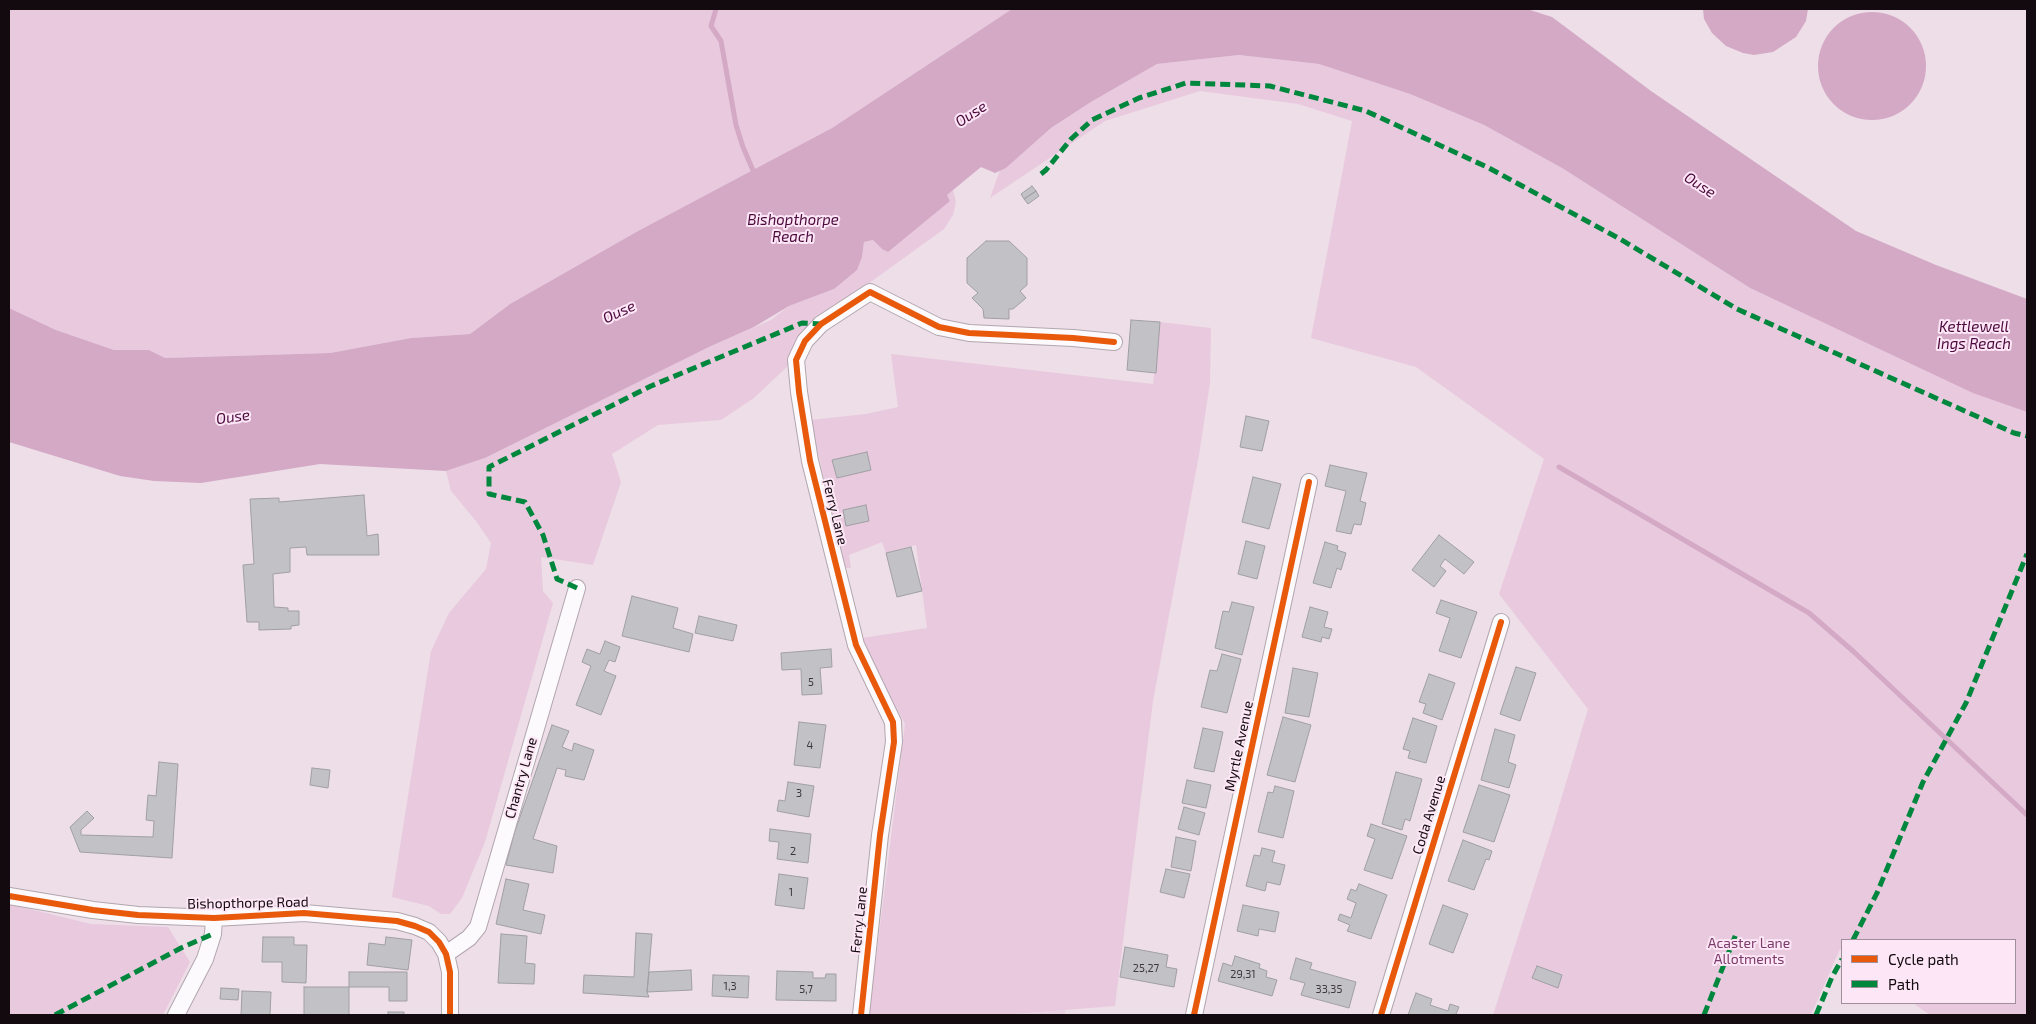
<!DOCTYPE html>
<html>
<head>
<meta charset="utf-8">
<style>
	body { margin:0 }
	#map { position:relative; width:2036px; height:1024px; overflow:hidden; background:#eddee8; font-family:"Exo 2",sans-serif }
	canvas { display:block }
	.frame { position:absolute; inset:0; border:10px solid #120a0f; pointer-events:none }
	.legend { position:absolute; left:1841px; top:939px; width:175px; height:65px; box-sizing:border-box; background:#fde7f6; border:1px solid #9f8f9a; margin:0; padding:6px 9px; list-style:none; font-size:15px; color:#120a0f }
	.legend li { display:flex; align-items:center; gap:10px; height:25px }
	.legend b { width:25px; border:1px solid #9f8f9a }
</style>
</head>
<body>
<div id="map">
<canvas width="2036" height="1024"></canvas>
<div class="frame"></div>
<ul class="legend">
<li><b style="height:6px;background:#e8590c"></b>Cycle path</li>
<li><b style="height:6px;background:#00873e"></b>Path</li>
</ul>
</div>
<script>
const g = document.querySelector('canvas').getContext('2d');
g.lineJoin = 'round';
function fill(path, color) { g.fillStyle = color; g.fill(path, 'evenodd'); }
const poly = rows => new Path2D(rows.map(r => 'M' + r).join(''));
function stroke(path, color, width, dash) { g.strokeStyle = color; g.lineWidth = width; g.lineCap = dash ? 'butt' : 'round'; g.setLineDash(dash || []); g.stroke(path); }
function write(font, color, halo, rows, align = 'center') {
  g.font = font + ' "Exo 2",sans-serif'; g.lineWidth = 4; g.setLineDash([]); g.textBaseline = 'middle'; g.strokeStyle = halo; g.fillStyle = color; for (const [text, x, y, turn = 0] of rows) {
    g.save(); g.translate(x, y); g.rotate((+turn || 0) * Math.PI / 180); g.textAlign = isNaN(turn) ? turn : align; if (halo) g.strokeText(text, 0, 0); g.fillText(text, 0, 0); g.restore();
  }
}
const built = poly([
	[1065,1010,1065,1015,1002,1015]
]);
const green = poly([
	[9,9,1012,9,832,128,638,231,510,304,470,334,411,338,330,353,165,358,149,350,114,350,56,330,9,308],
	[1239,55,1319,64,1410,94,1484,125,1562,168,1750,288,1973,392,2027,412,2027,1015,1930,1015,1913,1003,2015,1003,2015,940,1842,940,1842,950,1840,949,1811,1015,1493,1015,1551,833,1588,709,1499,594,1544,459,1416,367,1311,338,1352,121,1298,104,1200,91,1105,121,990,198,1000,170,1006,168,1051,128,1091,102,1157,64],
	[953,190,956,202,953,215,944,229,807,328,790,364,754,398,721,420,658,425,612,454,621,482,593,565,541,557,543,591,553,603,485,842,462,898,450,914,441,914,429,906,392,897,431,651,449,613,486,569,491,543,476,521,451,491,446,471,485,458,709,347,771,320,789,306,834,289,862,257,864,242,873,240,882,249,950,201,946,195],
	[1160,322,1211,328,1210,383,1199,455,1153,701,1115,1006,1002,1015,869,1015,905,724,875,668,862,638,927,628,916,545,886,553,882,542,849,555,851,568,845,568,810,420,866,414,898,407,891,354,1153,384],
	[9,904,91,924,168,927,190,962,163,1015,9,1015]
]);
const water = poly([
	[1012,9,1527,9,1552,17,1651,91,1856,231,1936,265,2027,299,2027,412,1973,393,1750,288,1562,168,1484,125,1410,94,1319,64,1239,55,1157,64,1091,102,1051,128,1006,168,995,173,981,167,947,195,950,201,888,252,882,249,873,240,864,242,862,257,857,270,834,289,789,306,754,327,709,347,485,458,446,471,320,464,201,483,154,481,120,476,9,442,9,308,56,330,114,350,149,350,165,358,330,353,411,338,470,334,510,304,638,231,832,128],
	[1703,9,1808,9,1806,21,1796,37,1773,52,1754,55,1743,53,1726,46,1712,33,1704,19],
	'1818 66a54 54 0 1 1 108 0a54 54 0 1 1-108 0Z'
]);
const stream = poly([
	[716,9,711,26,721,41,736,125,743,147,755,175],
	[1559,467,1809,613,1854,652,2027,815]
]);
const building = poly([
	[1032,186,1036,191,1024,199,1021,194,1032,186],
	[1036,191,1039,196,1028,204,1024,199,1036,191],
	[986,241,1009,241,1027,258,1027,285,1020,291,1026,298,1013,309,1009,309,1009,319,984,318,983,309,972,298,978,293,967,283,967,258,986,241],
	[1131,320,1160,322,1156,373,1127,370,1131,320],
	[1246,416,1269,421,1262,451,1240,447,1246,416],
	[867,452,871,470,837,478,832,460,867,452],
	[1330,465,1367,473,1360,501,1366,503,1361,525,1354,524,1351,534,1336,531,1346,491,1325,486,1330,465],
	[1253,477,1281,484,1269,529,1242,522,1253,477],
	[364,495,367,536,378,534,379,555,307,555,306,547,290,548,290,572,273,574,274,607,288,608,288,611,299,611,299,625,291,626,291,629,259,630,259,622,247,622,243,565,254,564,250,499,279,498,279,502,364,495],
	[866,505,869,521,846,526,843,510,866,505],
	[1439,535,1474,562,1464,574,1445,559,1440,566,1446,571,1434,587,1412,570,1439,535],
	[1246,541,1265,546,1257,579,1238,574,1246,541],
	[1325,542,1338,546,1337,550,1346,553,1341,570,1337,568,1331,588,1313,583,1325,542],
	[911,547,922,591,897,597,886,553,911,547],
	[632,596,678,608,673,628,693,634,689,652,622,636,632,596],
	[1441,600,1477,612,1461,658,1439,651,1450,618,1436,613,1441,600],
	[1232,602,1254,607,1242,655,1215,648,1223,611,1229,612,1232,602],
	[1310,607,1328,612,1324,627,1332,629,1329,639,1322,637,1321,642,1302,637,1310,607],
	[699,616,737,625,733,641,695,633,699,616],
	[605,641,620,647,615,662,609,660,604,671,616,676,601,715,576,705,591,666,582,662,587,649,600,654,605,641],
	[831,649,832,667,820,668,822,694,802,695,801,669,782,670,781,653,831,649],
	[1222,654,1241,659,1227,713,1201,707,1210,670,1217,671,1222,654],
	[1516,667,1536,673,1520,721,1500,714,1516,667],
	[1293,668,1318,673,1309,717,1285,713,1293,668],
	[1429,674,1455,683,1442,720,1423,713,1426,704,1419,702,1429,674],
	[1283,717,1311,725,1295,782,1267,775,1283,717],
	[1413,718,1437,726,1426,763,1408,758,1410,751,1403,749,1413,718],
	[799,722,826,725,820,768,794,765,799,722],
	[552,725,569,731,562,747,572,751,574,743,594,750,584,780,565,776,566,770,557,768,533,839,557,846,553,873,506,865,514,834,552,725],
	[1203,728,1223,732,1214,772,1194,768,1203,728],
	[1495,729,1515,735,1508,762,1516,765,1509,788,1481,780,1495,729],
	[159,762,178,764,172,858,80,852,70,827,87,811,94,818,81,830,81,835,153,837,154,821,146,820,148,795,156,796,159,762],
	[312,768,330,770,328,788,310,785,312,768],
	[1396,772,1422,779,1410,821,1405,819,1402,830,1382,824,1396,772],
	[1187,780,1211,785,1206,808,1182,803,1187,780],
	[788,782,814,786,809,817,777,811,779,800,785,801,788,782],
	[1479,785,1510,795,1494,842,1463,832,1479,785],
	[1275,786,1294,791,1283,838,1258,832,1268,792,1273,793,1275,786],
	[1184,807,1205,813,1199,835,1178,829,1184,807],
	[1371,824,1407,836,1392,879,1364,870,1375,839,1367,836,1371,824],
	[770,829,811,834,808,863,777,859,779,842,769,841,770,829],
	[1176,837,1196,841,1191,871,1171,867,1176,837],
	[1463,840,1492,851,1489,860,1486,859,1474,890,1448,881,1463,840],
	[1262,848,1275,851,1272,862,1285,865,1280,885,1267,882,1265,891,1246,886,1254,855,1260,856,1262,848],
	[1166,869,1190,874,1184,898,1160,892,1166,869],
	[779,874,808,878,804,909,775,905,779,874],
	[506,879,529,884,523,910,545,915,541,934,496,924,506,879],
	[1359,884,1387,895,1371,939,1347,931,1350,925,1338,920,1340,914,1351,918,1356,903,1347,899,1351,889,1356,891,1359,884],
	[1243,905,1279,912,1275,932,1259,929,1258,936,1237,931,1243,905],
	[1443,905,1468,914,1453,953,1429,944,1443,905],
	[636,933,652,934,647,992,649,997,583,993,584,975,634,977,636,933],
	[501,934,527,936,525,963,535,964,534,984,498,983,501,934],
	[263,937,294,937,294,945,307,945,306,983,282,982,282,962,262,962,263,937],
	[386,937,412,940,408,970,367,965,369,943,385,945,386,937],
	[1125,947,1168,955,1166,967,1177,969,1174,987,1120,977,1125,947],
	[1235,956,1260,964,1259,968,1267,971,1266,977,1277,980,1272,996,1218,981,1223,963,1232,966,1235,956],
	[1296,958,1312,963,1310,969,1356,982,1349,1008,1301,995,1305,983,1290,979,1296,958],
	[1537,966,1562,975,1558,988,1532,978,1537,966],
	[691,970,692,990,647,992,649,972,691,970],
	[777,971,813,972,813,978,825,978,826,974,836,974,836,1001,776,1000,777,971],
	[349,972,407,972,407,1001,389,1001,389,987,349,987,349,972],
	[713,975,749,976,748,998,712,996,713,975],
	[304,987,349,987,349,1015,304,1015,304,987],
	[221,988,239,989,238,1000,220,999,221,988],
	[242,991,271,992,270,1015,241,1015,242,991],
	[1416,993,1432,999,1430,1005,1448,1011,1450,1004,1459,1007,1456,1014,1459,1015,1408,1015,1416,993],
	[388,1012,404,1012,404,1015,388,1015,388,1012]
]);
const minor = poly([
	[9,896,93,910,138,915,214,918,304,913,397,921,415,926,429,932,439,942,446,954,450,972,450,1015],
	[446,954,469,938,478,927,577,588],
	[176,1015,205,959,213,934,214,918],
	[861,1015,880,835,894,742,893,722,856,645,810,461,799,392,796,360,805,341,821,324,870,292,939,327,969,333,1073,338,1114,342],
	[1194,1015,1309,482],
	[1381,1015,1501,622]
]);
const quiet = poly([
	[1041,174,1046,170,1071,139,1092,120,1139,98,1186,83,1270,86,1366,111,1489,168,1620,239,1737,309,2014,433,2027,436],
	[577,588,557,579,543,535,525,502,489,494,489,467,651,386,802,323,821,324],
	[1853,940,1877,893,1923,782,1966,703,2027,554],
	[55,1015,181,948,213,934],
	[1704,1015,1736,934],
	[1816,1015,1832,977,1842,959]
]);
const cycleway = poly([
	[9,896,93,910,138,915,214,918,304,913,397,921,415,926,429,932,439,942,446,954,450,972,450,1015],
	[861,1015,880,835,894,742,893,722,856,645,810,461,799,392,796,360,805,341,821,324,870,292,939,327,969,333,1073,338,1114,342],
	[1194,1015,1309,482],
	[1381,1015,1501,622]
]);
const numberNames = [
	["5",811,682],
	["4",810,745],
	["3",799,793],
	["2",793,851],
	["1",791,892],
	["25,27",1146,968],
	["29,31",1243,974],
	["1,3",730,986],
	["5,7",806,989],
	["33,35",1329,989]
];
const streetNames = [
	["Ferry Lane",835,512,76],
	["Myrtle Avenue",1239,746,-78],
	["Chantry Lane",521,778,-74],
	["Coda Avenue",1429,815,-73],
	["Bishopthorpe Road",248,903,-1],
	["Ferry Lane",859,920,-84]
];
const parkNames = [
	["Acaster Lane",1749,943],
	["Allotments",1749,959]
];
const waterNames = [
	["Ouse",971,114,-33],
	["Ouse",1700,185,33],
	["Bishopthorpe",793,220],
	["Reach",793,237],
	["Ouse",619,312,-25],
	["Kettlewell",1974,327],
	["Ings Reach",1974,344],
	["Ouse",233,417,-8]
];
fill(built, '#ecd3e4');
fill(green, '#e9c9de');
fill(water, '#d4a9c6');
stroke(stream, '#d4a9c6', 5);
fill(building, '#c1c1c6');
stroke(building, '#a09fa5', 1);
stroke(minor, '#b2a6ae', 18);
stroke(minor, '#fcfafc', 16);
stroke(quiet, '#00873e', 5, [10, 5]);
stroke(cycleway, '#e8590c', 6);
write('11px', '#3e383d', null, numberNames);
write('14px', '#120a0f', '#fde7f6', streetNames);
write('14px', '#7c3a6b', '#fde7f6', parkNames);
write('italic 15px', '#4b093d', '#fde7f6', waterNames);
</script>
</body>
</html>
